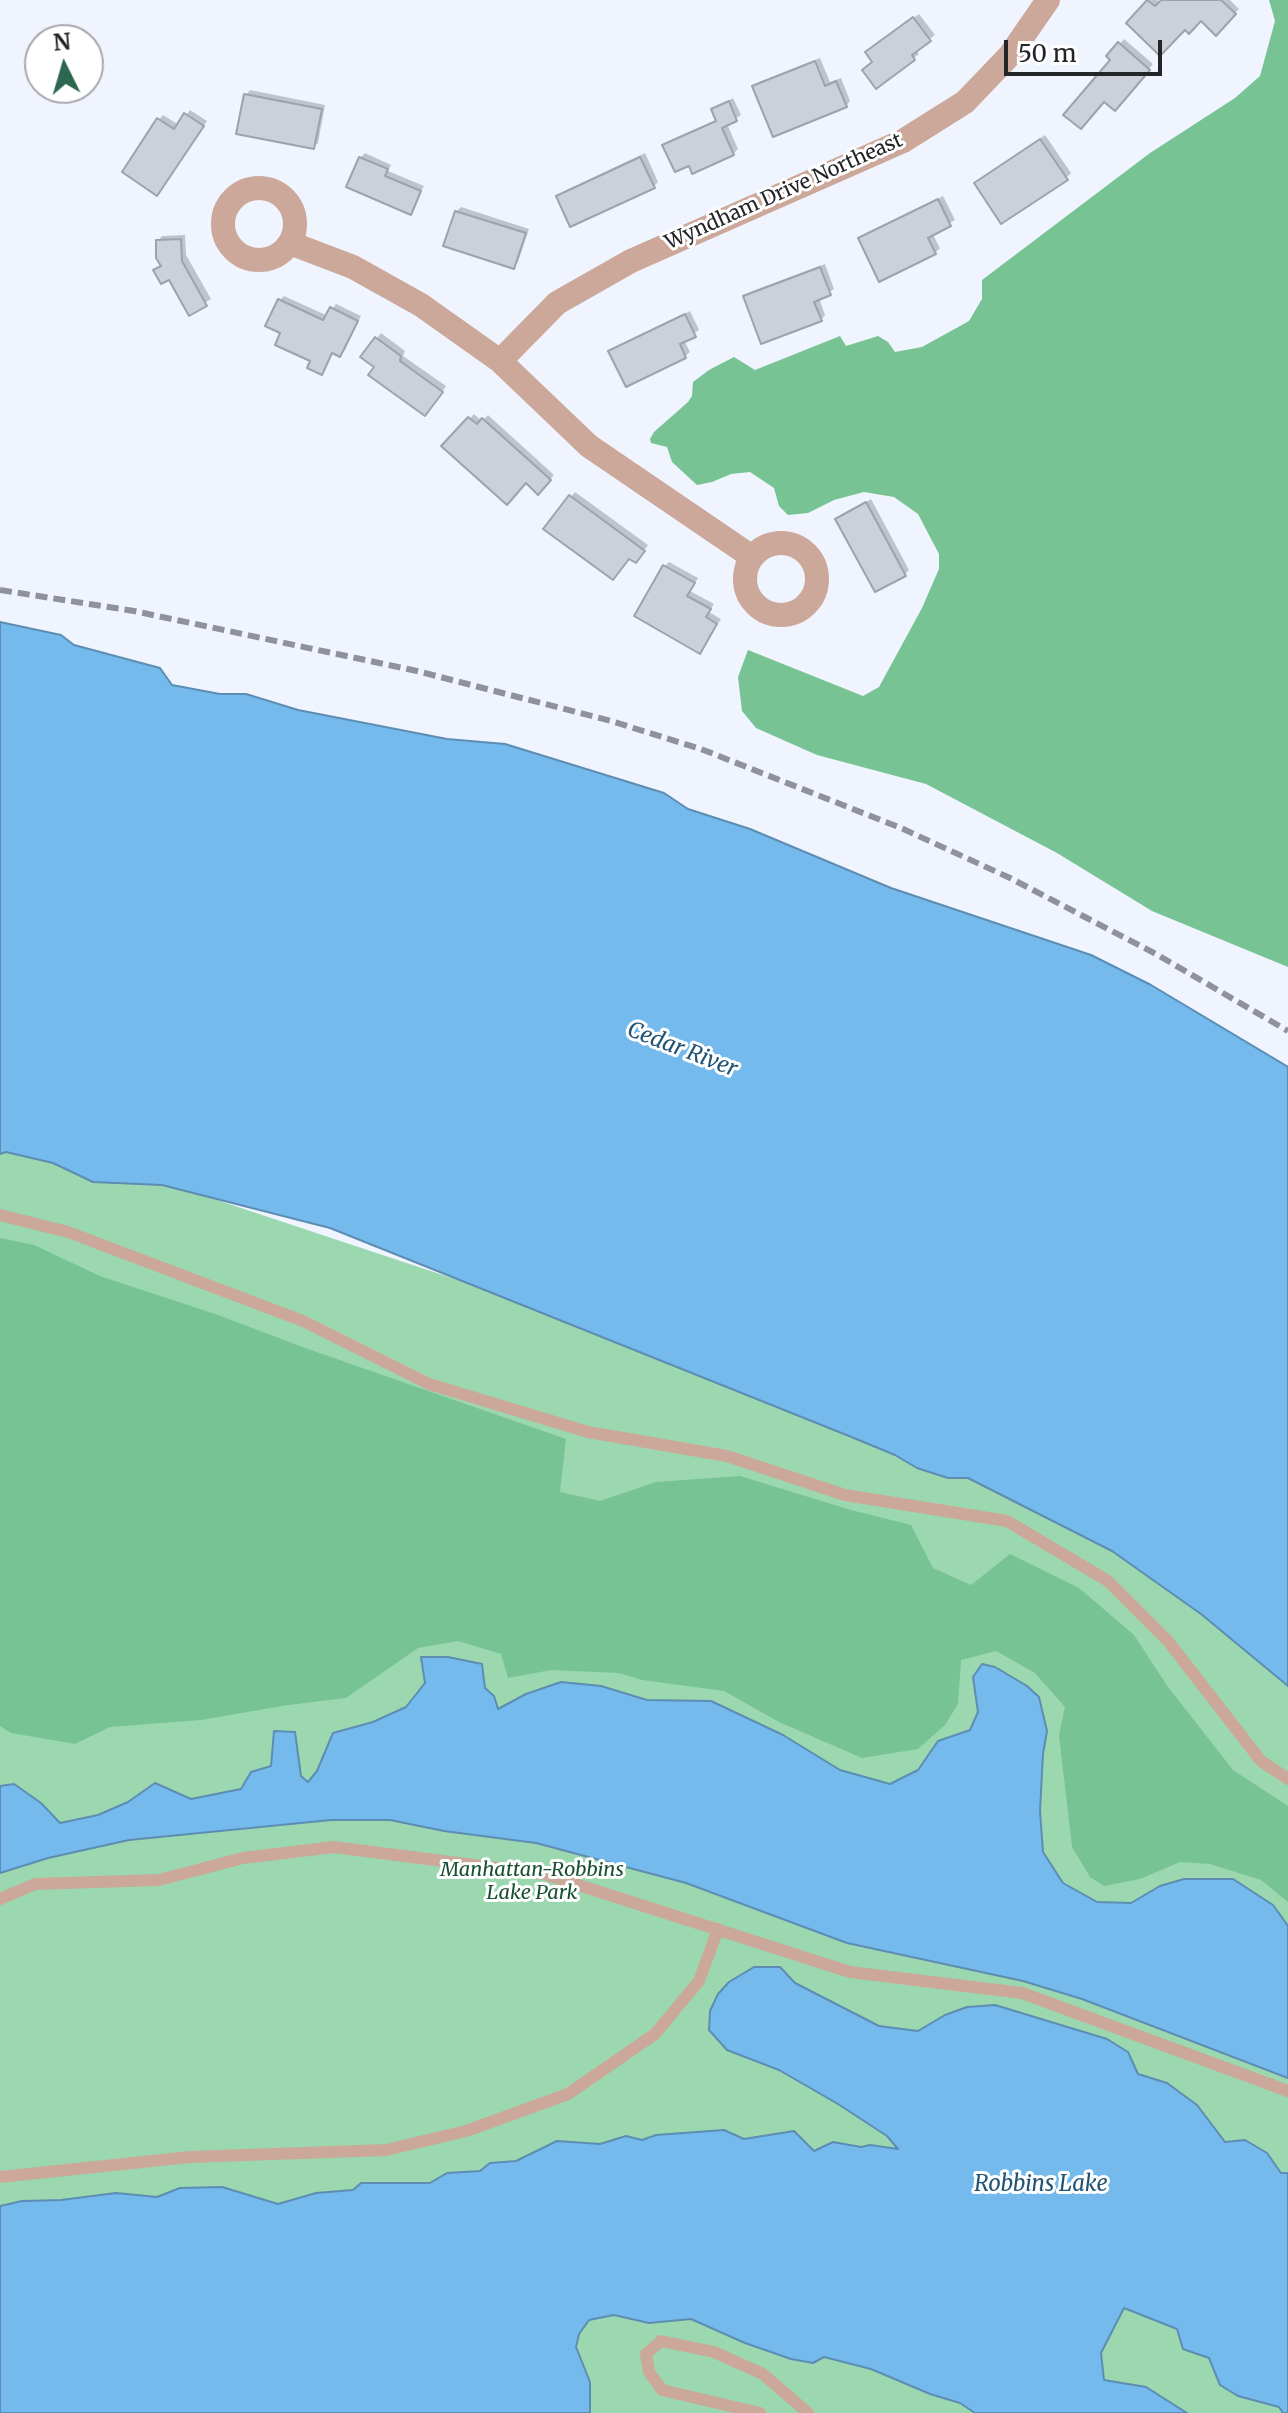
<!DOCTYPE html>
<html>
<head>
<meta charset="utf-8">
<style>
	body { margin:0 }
	#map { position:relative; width:1288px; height:2413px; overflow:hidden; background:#eff4fe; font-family:Merriweather,serif }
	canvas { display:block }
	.north { position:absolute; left:24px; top:24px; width:80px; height:80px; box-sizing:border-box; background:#fff; border:2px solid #a7a8a9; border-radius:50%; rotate:355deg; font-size:22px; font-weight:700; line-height:32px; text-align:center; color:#242529 }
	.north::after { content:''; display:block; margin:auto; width:28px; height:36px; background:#2d6750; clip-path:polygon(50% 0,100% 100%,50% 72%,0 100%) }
	.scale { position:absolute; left:1004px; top:40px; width:158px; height:36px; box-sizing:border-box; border:4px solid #242529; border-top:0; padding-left:10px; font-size:24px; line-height:28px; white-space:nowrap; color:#242529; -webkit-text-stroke:6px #fff; paint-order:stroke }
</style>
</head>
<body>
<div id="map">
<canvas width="1288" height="2413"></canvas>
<div class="north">N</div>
<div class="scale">50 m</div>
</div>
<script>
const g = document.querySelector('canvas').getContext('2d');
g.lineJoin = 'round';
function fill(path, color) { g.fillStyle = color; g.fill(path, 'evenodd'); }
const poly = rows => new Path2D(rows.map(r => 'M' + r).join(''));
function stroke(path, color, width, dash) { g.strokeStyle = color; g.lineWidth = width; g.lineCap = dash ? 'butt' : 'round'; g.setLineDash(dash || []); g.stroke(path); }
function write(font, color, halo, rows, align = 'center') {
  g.font = font + ' Merriweather,serif'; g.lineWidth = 6; g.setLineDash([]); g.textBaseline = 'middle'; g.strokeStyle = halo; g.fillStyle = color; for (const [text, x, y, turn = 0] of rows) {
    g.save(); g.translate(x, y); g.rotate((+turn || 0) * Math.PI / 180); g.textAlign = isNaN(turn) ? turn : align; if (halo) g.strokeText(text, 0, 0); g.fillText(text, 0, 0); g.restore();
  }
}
const green = poly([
	[6,1152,53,1163,93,1182,162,1185,208,1197,527,1303,596,1335,895,1455,917,1468,948,1478,968,1478,1112,1551,1201,1614,1288,1686,1288,2413,0,2413,0,1154]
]);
const forest = poly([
	[1269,0,1288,0,1288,967,1152,911,1057,853,926,784,817,755,756,728,742,711,738,677,748,650,863,696,879,687,922,608,939,569,939,554,918,514,894,497,864,492,834,500,808,513,788,515,779,506,774,488,750,472,731,474,712,482,697,485,672,462,667,447,651,443,650,439,654,432,688,402,692,396,693,382,709,370,734,357,755,370,840,336,846,346,878,336,888,342,895,352,922,347,969,321,982,299,982,280,1150,153,1235,98,1260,76,1275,21],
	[0,1238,34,1245,100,1276,218,1315,308,1349,566,1439,560,1492,600,1501,656,1482,740,1476,851,1510,911,1525,933,1568,971,1585,1010,1554,1079,1588,1134,1635,1168,1687,1233,1770,1288,1806,1288,1902,1261,1880,1210,1864,1180,1862,1140,1879,1104,1886,1090,1877,1072,1847,1059,1735,1065,1707,1035,1673,996,1651,961,1660,958,1704,945,1725,918,1749,862,1758,779,1722,724,1691,642,1680,619,1673,551,1670,508,1678,501,1654,458,1641,418,1648,346,1698,288,1705,201,1720,110,1727,75,1744,11,1733,0,1726]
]);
const water = poly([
	[0,622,61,635,74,645,160,668,172,685,220,694,246,694,298,710,447,739,505,744,664,793,688,809,750,829,891,888,1091,955,1151,985,1288,1067,1288,1686,1201,1614,1112,1551,968,1478,948,1478,917,1468,895,1455,849,1436,330,1228,162,1185,93,1182,53,1163,6,1152,0,1154,0,622],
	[421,1657,448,1657,482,1664,485,1688,494,1696,498,1709,526,1694,561,1682,601,1686,647,1700,711,1701,783,1735,840,1770,890,1784,918,1770,938,1741,970,1730,978,1712,973,1677,982,1664,995,1667,1027,1686,1039,1697,1047,1731,1043,1754,1040,1811,1043,1852,1063,1883,1097,1902,1131,1903,1160,1886,1184,1879,1233,1879,1273,1905,1288,1926,1288,2078,1082,1999,1023,1981,847,1943,686,1883,536,1843,444,1831,390,1820,331,1820,129,1840,48,1858,0,1873,0,1786,14,1784,41,1803,60,1823,98,1815,128,1802,155,1783,191,1799,241,1789,251,1772,271,1766,274,1731,295,1732,301,1776,308,1782,317,1771,333,1733,373,1722,406,1707,425,1683,421,1657],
	[754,1967,780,1967,795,1983,879,2026,918,2031,945,2015,967,2007,995,2005,1107,2039,1128,2052,1138,2074,1167,2083,1197,2105,1225,2142,1245,2140,1267,2153,1281,2173,1288,2173,1288,2413,1283,2413,1279,2407,1238,2396,1220,2385,1209,2358,1183,2349,1177,2329,1124,2308,1101,2353,1104,2380,1146,2387,1187,2413,975,2413,960,2403,930,2394,871,2369,824,2357,813,2363,791,2359,745,2343,691,2319,649,2323,614,2315,589,2320,579,2334,576,2347,590,2382,590,2413,0,2413,0,2206,22,2201,61,2200,116,2193,157,2197,180,2188,222,2187,278,2204,316,2193,353,2190,361,2183,430,2183,447,2173,480,2171,490,2163,516,2161,557,2141,600,2144,626,2136,642,2140,656,2135,724,2130,744,2139,794,2131,814,2151,833,2142,861,2147,870,2145,898,2149,887,2136,838,2104,779,2070,727,2050,709,2030,710,2011,718,1994,729,1982,754,1967]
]);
const shadow = poly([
	[1150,0,1157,0,1161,3,1164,0,1230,0,1239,9,1216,33,1201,19,1129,23],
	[919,14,935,35,916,50,919,54,914,58,876,86,872,48],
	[1124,39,1153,64,1119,104,1113,60,1109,56],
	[820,58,830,82,841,78,850,101,846,106,755,87,759,82],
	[250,90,325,105,318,143,313,147,246,95],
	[733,98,741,115,727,124,738,149,733,154,690,163,665,145,669,141,718,120,713,110],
	[190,110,207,121,162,189,159,120,163,115,179,125],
	[1045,135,1071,173,1066,178,976,183],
	[365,153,391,165,388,171,424,186,410,213,360,158],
	[645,153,658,182,654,186,558,197,563,192],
	[943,196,955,220,932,233,940,248,935,253,860,239],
	[461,207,529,229,518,262,514,266,456,212],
	[185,235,186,255,211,299,189,313,169,277,156,270,162,265,158,241,162,236],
	[825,264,834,289,819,298,825,315,821,320,745,297,750,292],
	[284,296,328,316,336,304,361,316,345,350,340,355,334,352,321,373,313,360,283,332,280,300],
	[690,311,699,330,684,340,690,352,685,356,611,351],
	[381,333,405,351,403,356,446,386,430,409,363,356],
	[474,414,482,421,488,415,554,475,538,492,526,481,444,446],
	[575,492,648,545,640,556,546,528],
	[871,499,909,570,905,574,838,519],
	[669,562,698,578,690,591,714,604,709,612,721,619,700,652,665,566]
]);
const building = poly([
	[1147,0,1155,6,1161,0,1221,0,1236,14,1216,36,1201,21,1189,34,1185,30,1160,56,1126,23,1147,0],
	[913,17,931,41,912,55,915,60,876,89,862,70,872,62,865,52,913,17],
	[1118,42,1150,70,1115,111,1104,102,1081,129,1063,115,1110,60,1106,56,1118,42],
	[815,61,825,86,836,81,847,107,773,137,752,86,815,61],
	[244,94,322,109,314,149,236,134,244,94],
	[729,101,737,121,722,128,734,155,692,174,689,166,675,172,662,145,716,121,711,109,729,101],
	[184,113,204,126,157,196,122,172,157,118,174,129,184,113],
	[1040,139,1068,180,1001,224,974,183,1040,139],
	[359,157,388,169,385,176,421,191,411,215,346,187,359,157],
	[640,157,655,188,570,227,556,196,640,157],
	[938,199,951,226,928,238,936,254,879,282,858,238,938,199],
	[455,211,526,233,514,269,443,246,455,211],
	[181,239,182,261,207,306,189,316,169,280,161,284,153,270,161,266,156,258,156,240,181,239],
	[820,267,831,295,814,302,822,321,761,344,743,296,820,267],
	[278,299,323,320,330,307,358,321,340,357,332,353,322,375,307,368,310,361,275,345,280,333,265,326,278,299],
	[685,314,696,337,680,344,686,358,626,387,608,351,685,314],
	[375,337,401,356,400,361,443,392,425,416,368,375,374,367,360,357,375,337],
	[468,417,477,424,482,418,551,480,538,495,526,483,507,505,441,446,468,417],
	[569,495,645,551,636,563,629,559,613,580,543,529,569,495],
	[866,502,906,576,875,592,835,519,866,502],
	[663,565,695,583,687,596,711,609,706,617,717,624,700,654,634,616,663,565]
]);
const lane = poly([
	[0,1215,68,1232,303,1321,429,1384,588,1432,727,1456,845,1495,1007,1521,1108,1581,1168,1641,1261,1761,1288,1779],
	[0,1899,35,1884,159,1880,243,1858,334,1847,544,1874,850,1972,1022,1993,1288,2091],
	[0,2177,190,2157,386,2150,466,2131,568,2094,655,2034,699,1981,718,1929],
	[760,2413,662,2390,649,2372,646,2354,661,2341,714,2352,763,2374,808,2413]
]);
const street = poly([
	'223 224a36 36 0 1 1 72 0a36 36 0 1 1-72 0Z',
	[290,243,353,267,421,305,500,361,589,446,752,557],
	[500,361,557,303,631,261,903,141,965,102,1010,55,1048,0],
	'745 579a36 36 0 1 1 72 0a36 36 0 1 1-72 0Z'
]);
const rail = poly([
	[0,590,134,611,417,671,611,721,701,749,901,828,1010,878,1156,954,1288,1031]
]);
const streetNames = [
	["Wyndham Drive Northeast",784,192,-24]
];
const parkNames = [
	["Manhattan-Robbins",532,1870],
	["Lake Park",532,1893]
];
const waterNames = [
	["Cedar River",682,1050,21],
	["Robbins Lake",1041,2185]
];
fill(green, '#9bd8b0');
fill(forest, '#78c393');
fill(water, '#75baed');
stroke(water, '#5d8db2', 2);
fill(shadow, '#0003');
fill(building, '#cbd0d9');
stroke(building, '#9da2ab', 2);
stroke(lane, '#cba89a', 12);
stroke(street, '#cba89a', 24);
stroke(rail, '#8f9299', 6, [12, 6]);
write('20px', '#242529', '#fff', streetNames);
write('italic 20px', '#195031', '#fff', parkNames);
write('italic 22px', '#205376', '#fff', waterNames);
</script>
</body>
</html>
